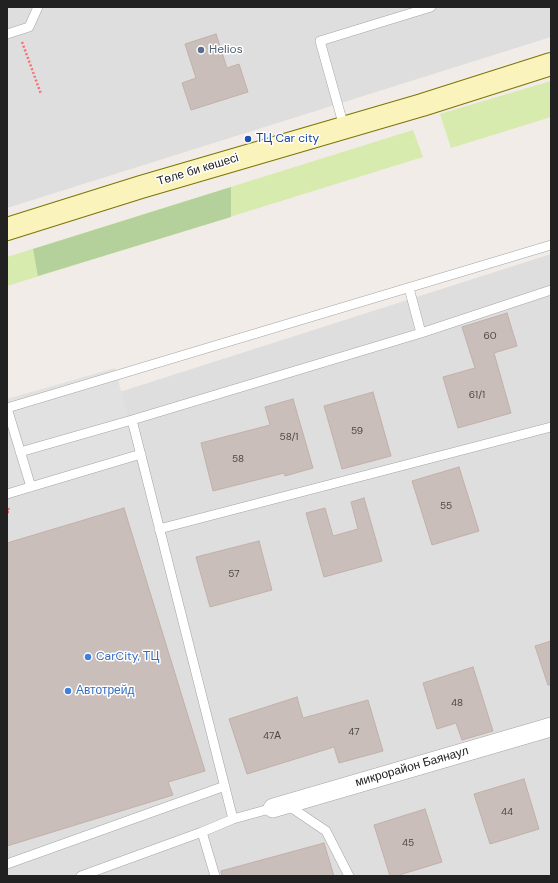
<!DOCTYPE html>
<html>
<head>
<meta charset="utf-8">
<style>
	body { margin:0 }
	#map { position:relative; width:558px; height:883px; overflow:hidden; background:#f1ece7; font-family:"DM Sans",sans-serif }
	canvas { display:block }
	.frame { position:absolute; inset:0; border:8px solid #212121; pointer-events:none }
</style>
</head>
<body>
<div id="map">
<canvas width="558" height="883"></canvas>
<div class="frame"></div>
</div>
<script>
const g = document.querySelector('canvas').getContext('2d');
g.lineJoin = 'round';
function fill(path, color) { g.fillStyle = color; g.fill(path, 'evenodd'); }
const poly = rows => new Path2D(rows.map(r => 'M' + r).join(''));
function stroke(path, color, width, dash) { g.strokeStyle = color; g.lineWidth = width; g.lineCap = dash ? 'butt' : 'round'; g.setLineDash(dash || []); g.stroke(path); }
function write(font, color, halo, rows, align = 'center') {
  g.font = font + ' "DM Sans",sans-serif'; g.lineWidth = 3; g.setLineDash([]); g.textBaseline = 'middle'; g.strokeStyle = halo; g.fillStyle = color; for (const [text, x, y, turn = 0] of rows) {
    g.save(); g.translate(x, y); g.rotate((+turn || 0) * Math.PI / 180); g.textAlign = isNaN(turn) ? turn : align; if (halo) g.strokeText(text, 0, 0); g.fillText(text, 0, 0); g.restore();
  }
}
const residential = poly([
	[7,7,551,7,551,37,7,208],
	[551,254,551,876,7,876,7,428]
]);
const grass = poly([
	[551,81,551,117,451,148,440,114],
	[413,130,423,157,7,286,7,257]
]);
const forest = poly([
	[231,187,231,217,38,276,33,249]
]);
const parking = poly([
	[115,368,138,455,7,495,7,399]
]);
const building = poly([
	[216,34,227,68,239,64,248,92,191,110,182,83,196,78,185,44,216,34],
	[507,313,517,346,494,353,511,413,458,428,443,377,475,368,462,327,507,313],
	[373,392,391,456,342,469,324,406,373,392],
	[293,399,313,468,285,476,284,473,213,491,201,443,270,425,265,407,293,399],
	[459,467,479,531,432,545,412,481,459,467],
	[364,498,382,561,324,577,306,513,325,508,333,536,358,529,351,502,364,498],
	[124,508,205,771,168,782,173,795,7,846,7,543,124,508],
	[259,541,272,590,210,607,196,557,259,541],
	[551,641,551,685,548,685,535,646,551,641],
	[473,667,493,731,462,740,456,723,437,729,423,683,473,667],
	[297,697,303,718,368,700,383,751,339,763,334,747,247,774,229,719,297,697],
	[524,779,539,829,490,844,474,794,524,779],
	[425,809,442,862,396,876,390,876,374,825,425,809],
	[324,843,334,876,222,876,221,871,324,843]
]);
const path = poly([
	[22,42,41,94],
	[7,512,9,512,8,507]
]);
const lane = poly([
	[7,34,29,27,38,7],
	[344,127,320,41,431,7],
	[409,288,421,333],
	[7,408,551,245],
	[7,408,31,487],
	[132,420,233,819],
	[20,452,132,420,421,333,551,290],
	[7,494,141,454],
	[159,529,551,427],
	[286,804,326,831,349,876],
	[7,864,225,786],
	[81,876,202,832],
	[215,876,202,832,233,819,273,808]
]);
const street = poly([
	[273,808,551,727]
]);
const secondary = poly([
	[7,229,141,187,422,105,551,64]
]);
const markers = [
	[201,50,4,"#5c6f8a"],
	[248,139,4,"#1a4fb4"],
	[88,657,4,"#3f7fe0"],
	[68,691,4,"#3f7fe0"]
];
const numberNames = [
	["60",490,336],
	["61/1",477,395],
	["59",357,431],
	["58/1",289,437],
	["58",238,459],
	["55",446,506],
	["57",234,574],
	["48",457,703],
	["47",354,732],
	["47А",272,736],
	["44",507,812],
	["45",408,843]
];
const serviceNames = [
	["Helios",209,50]
];
const transitNames = [
	["ТЦ Car city",256,139]
];
const streetNames = [
	["Төле би көшесі",198,170,-17],
	["микрорайон Баянаул",412,767,-16]
];
const shopNames = [
	["CarCity, ТЦ",96,657],
	["Автотрейд",76,691]
];
fill(residential, '#dfdede');
fill(grass, '#d6ebad');
fill(forest, '#b4d19c');
fill(parking, '#e1e1e1');
fill(building, '#c9beba');
stroke(building, '#c3b0a9', 1);
stroke(lane, '#a5a5a5', 10);
stroke(street, '#a5a5a5', 20);
stroke(secondary, '#7c7504', 24);
stroke(path, '#fb6e76', 2.5, [2, 2]);
stroke(lane, '#fff', 9);
stroke(street, '#fff', 19);
stroke(secondary, '#faf4bc', 22);
for (const [x, y, r, color] of markers) { const dot = new Path2D(); dot.arc(x, y, r, 0, 2 * Math.PI); g.fillStyle = color; g.fill(dot); stroke(dot, '#fff', 1.5); }
write('10px', '#4b4847', null, numberNames);
write('12px', '#4e5e75', '#fff', serviceNames, 'left');
write('12px', '#164399', '#fff', transitNames, 'left');
write('12px', '#212121', '#fff', streetNames);
write('12px', '#366cbe', '#fff', shopNames, 'left');
</script>
</body>
</html>
